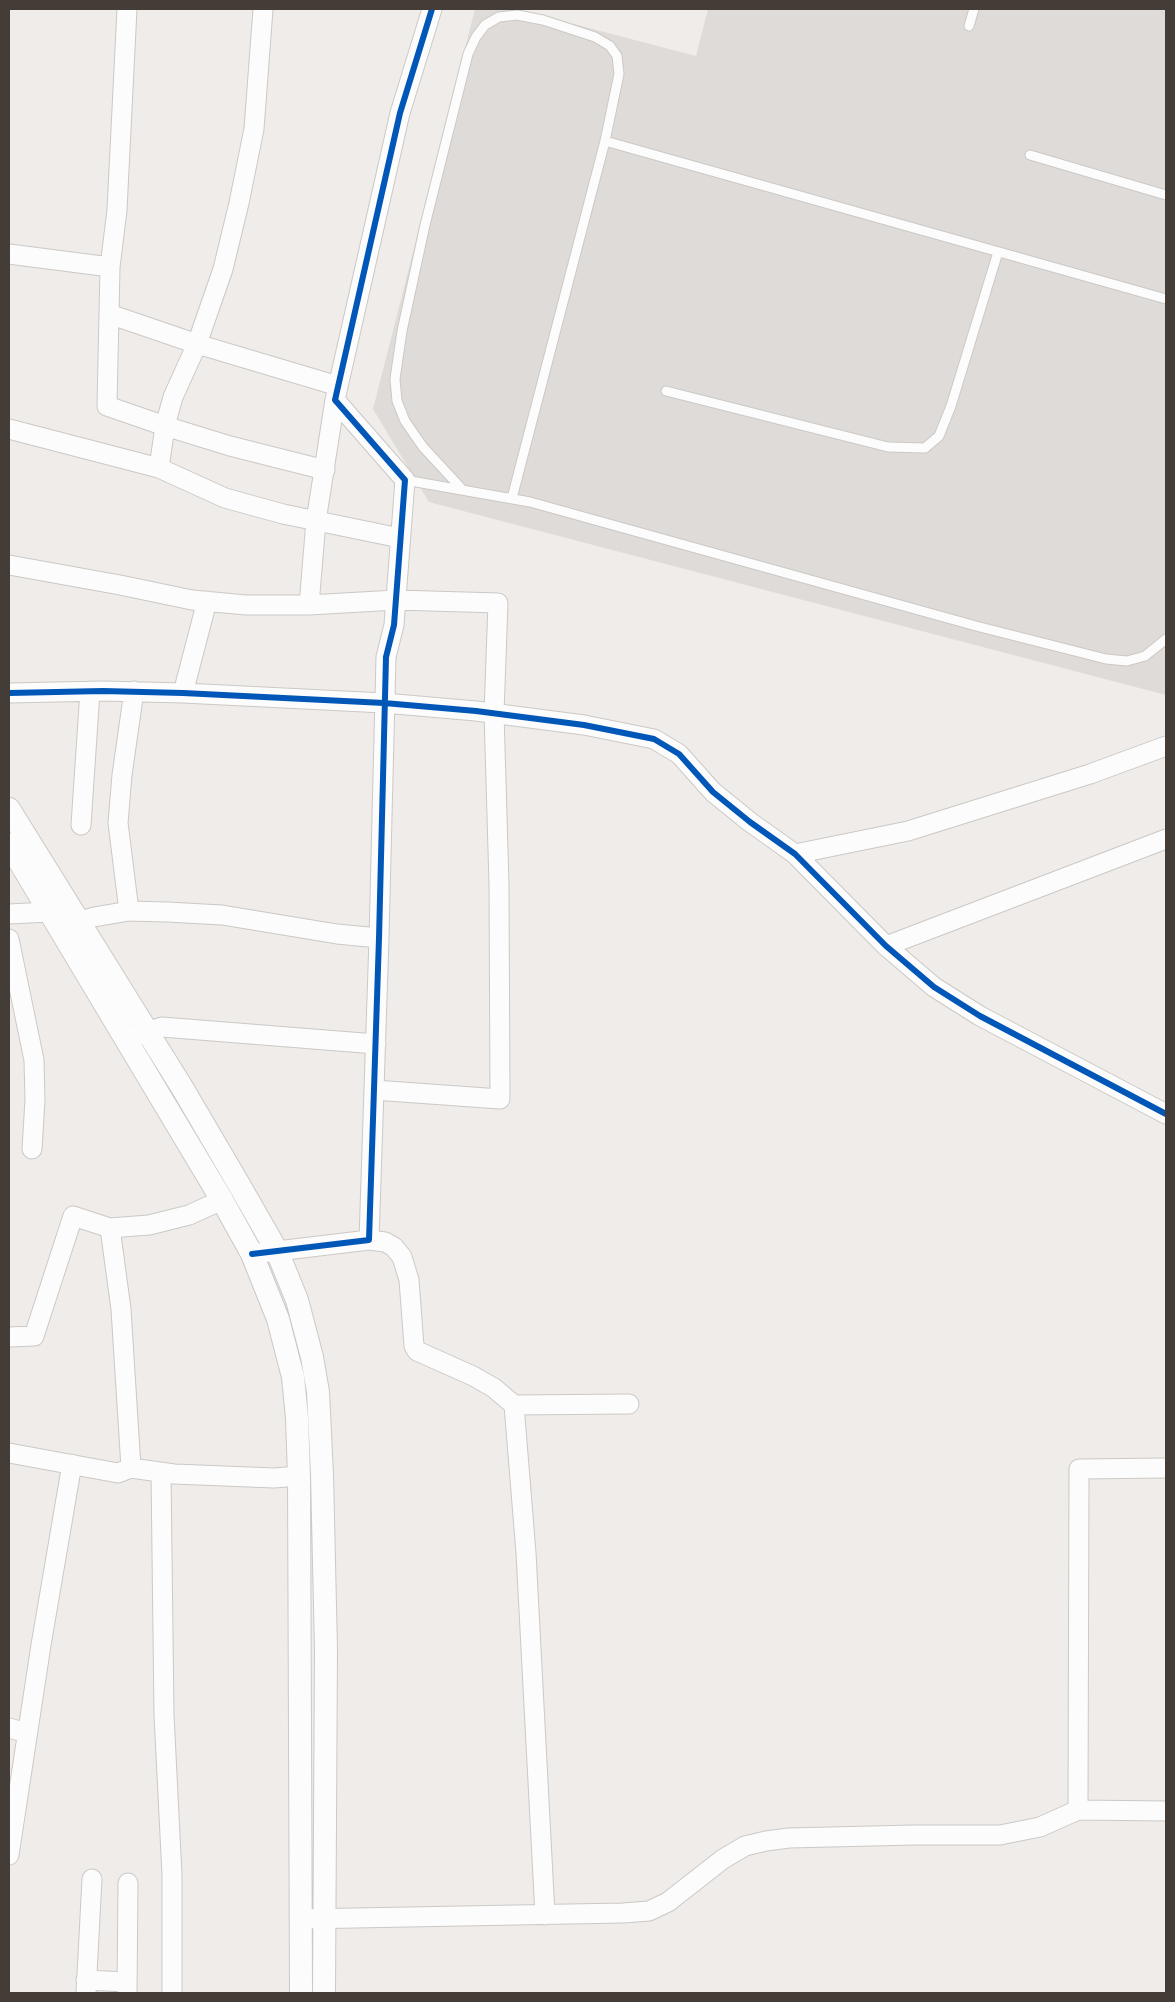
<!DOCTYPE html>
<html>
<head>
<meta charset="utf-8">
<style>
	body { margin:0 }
	#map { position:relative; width:1175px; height:2002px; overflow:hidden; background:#efece9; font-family:Inter,sans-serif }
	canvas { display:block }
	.frame { position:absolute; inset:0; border:10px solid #443d37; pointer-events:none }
</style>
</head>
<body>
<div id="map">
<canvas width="1175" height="2002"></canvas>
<div class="frame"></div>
</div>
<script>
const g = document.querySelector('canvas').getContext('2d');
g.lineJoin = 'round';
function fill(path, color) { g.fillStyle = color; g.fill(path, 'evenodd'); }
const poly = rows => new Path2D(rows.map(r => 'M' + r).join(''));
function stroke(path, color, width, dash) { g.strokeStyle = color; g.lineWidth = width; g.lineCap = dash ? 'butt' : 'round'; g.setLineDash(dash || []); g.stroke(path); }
const industrial = poly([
	[475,9,516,9,696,56,708,9,1166,9,1166,695,429,502,373,409]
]);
const service = poly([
	[969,26,974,9],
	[605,141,1166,299],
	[1030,155,1166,195],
	[666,391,888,447,925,448,939,436,951,406,998,252],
	[405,480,530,502,976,626,1106,659,1127,661,1145,656,1166,639],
	[461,488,423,447,405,421,397,401,395,379,402,331,425,225,468,54,476,37,485,25,499,17,517,15,543,20,595,37,610,46,617,56,619,74,605,141,512,498]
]);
const minor = poly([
	[127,9,117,210,110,267,107,406,165,426,230,446,325,470],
	[9,254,110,267],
	[109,314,197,344,338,386],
	[9,429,159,468,225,498,283,514,400,538],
	[159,468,165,426,173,397,197,344,223,269,239,203,254,129,263,9],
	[9,565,120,585,192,600,246,605,309,605,396,600,498,603,494,713,499,884,500,1099,374,1090],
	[309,605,316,521,335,400],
	[9,693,103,691,183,693,384,703,476,711,584,725,654,739,679,754,713,792,750,822,795,854,886,946,934,987,980,1016,1166,1114],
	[183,693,207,601],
	[81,825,90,691],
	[795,854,908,831,1090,774,1166,746],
	[129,911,118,823,122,775,134,691],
	[9,914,49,912],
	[67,925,94,917,129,911,167,912,222,915,337,934,379,938],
	[9,939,34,1060,35,1100,32,1149],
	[886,946,1166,839],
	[135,1036,162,1027,376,1044],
	[369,1240,385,1242,394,1247,402,1257,409,1280,414,1346,417,1351,473,1376,494,1388,514,1405,526,1553,545,1915],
	[252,1254,369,1240,379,938,386,657,394,625,405,480,335,400,400,113,432,9],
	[9,1337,34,1336,73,1216,110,1228,149,1225,189,1215,222,1200],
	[514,1405,629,1404],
	[9,1453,118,1473,131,1468,121,1309,110,1228],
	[131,1468,174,1474,274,1478,299,1476],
	[161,1472,164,1715,172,1875,172,1993],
	[9,1728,27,1733],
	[1078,1810,1079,1469,1166,1468],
	[9,1855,41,1645,72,1464],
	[301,1919,623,1913,649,1911,668,1902,723,1859,745,1846,766,1841,789,1838,914,1835,1000,1835,1040,1827,1078,1810,1166,1811],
	[86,1980,127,1982],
	[86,1993,92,1879],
	[127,1993,128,1883]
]);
const tertiary = poly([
	[9,809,183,1089,241,1188,277,1251,297,1300,312,1357,318,1392,322,1474,326,1650,324,1993],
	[9,844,222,1200,252,1254,278,1319,293,1377,297,1418,299,1476,301,1993]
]);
const cycleway = poly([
	[9,693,103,691,183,693,384,703,476,711,584,725,654,739,679,754,713,792,750,822,795,854,886,946,934,987,980,1016,1166,1114],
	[252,1254,369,1240,379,938,386,657,394,625,405,480,335,400,400,113,432,9]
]);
fill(industrial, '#dfdbd8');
stroke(service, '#cbc9c6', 11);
stroke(minor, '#cbc9c6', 21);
stroke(tertiary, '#cbc9c6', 24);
stroke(service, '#fdfcfc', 9);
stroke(minor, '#fdfcfc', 19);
stroke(tertiary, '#fdfcfc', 22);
stroke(cycleway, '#0057b8', 6);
</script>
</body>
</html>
